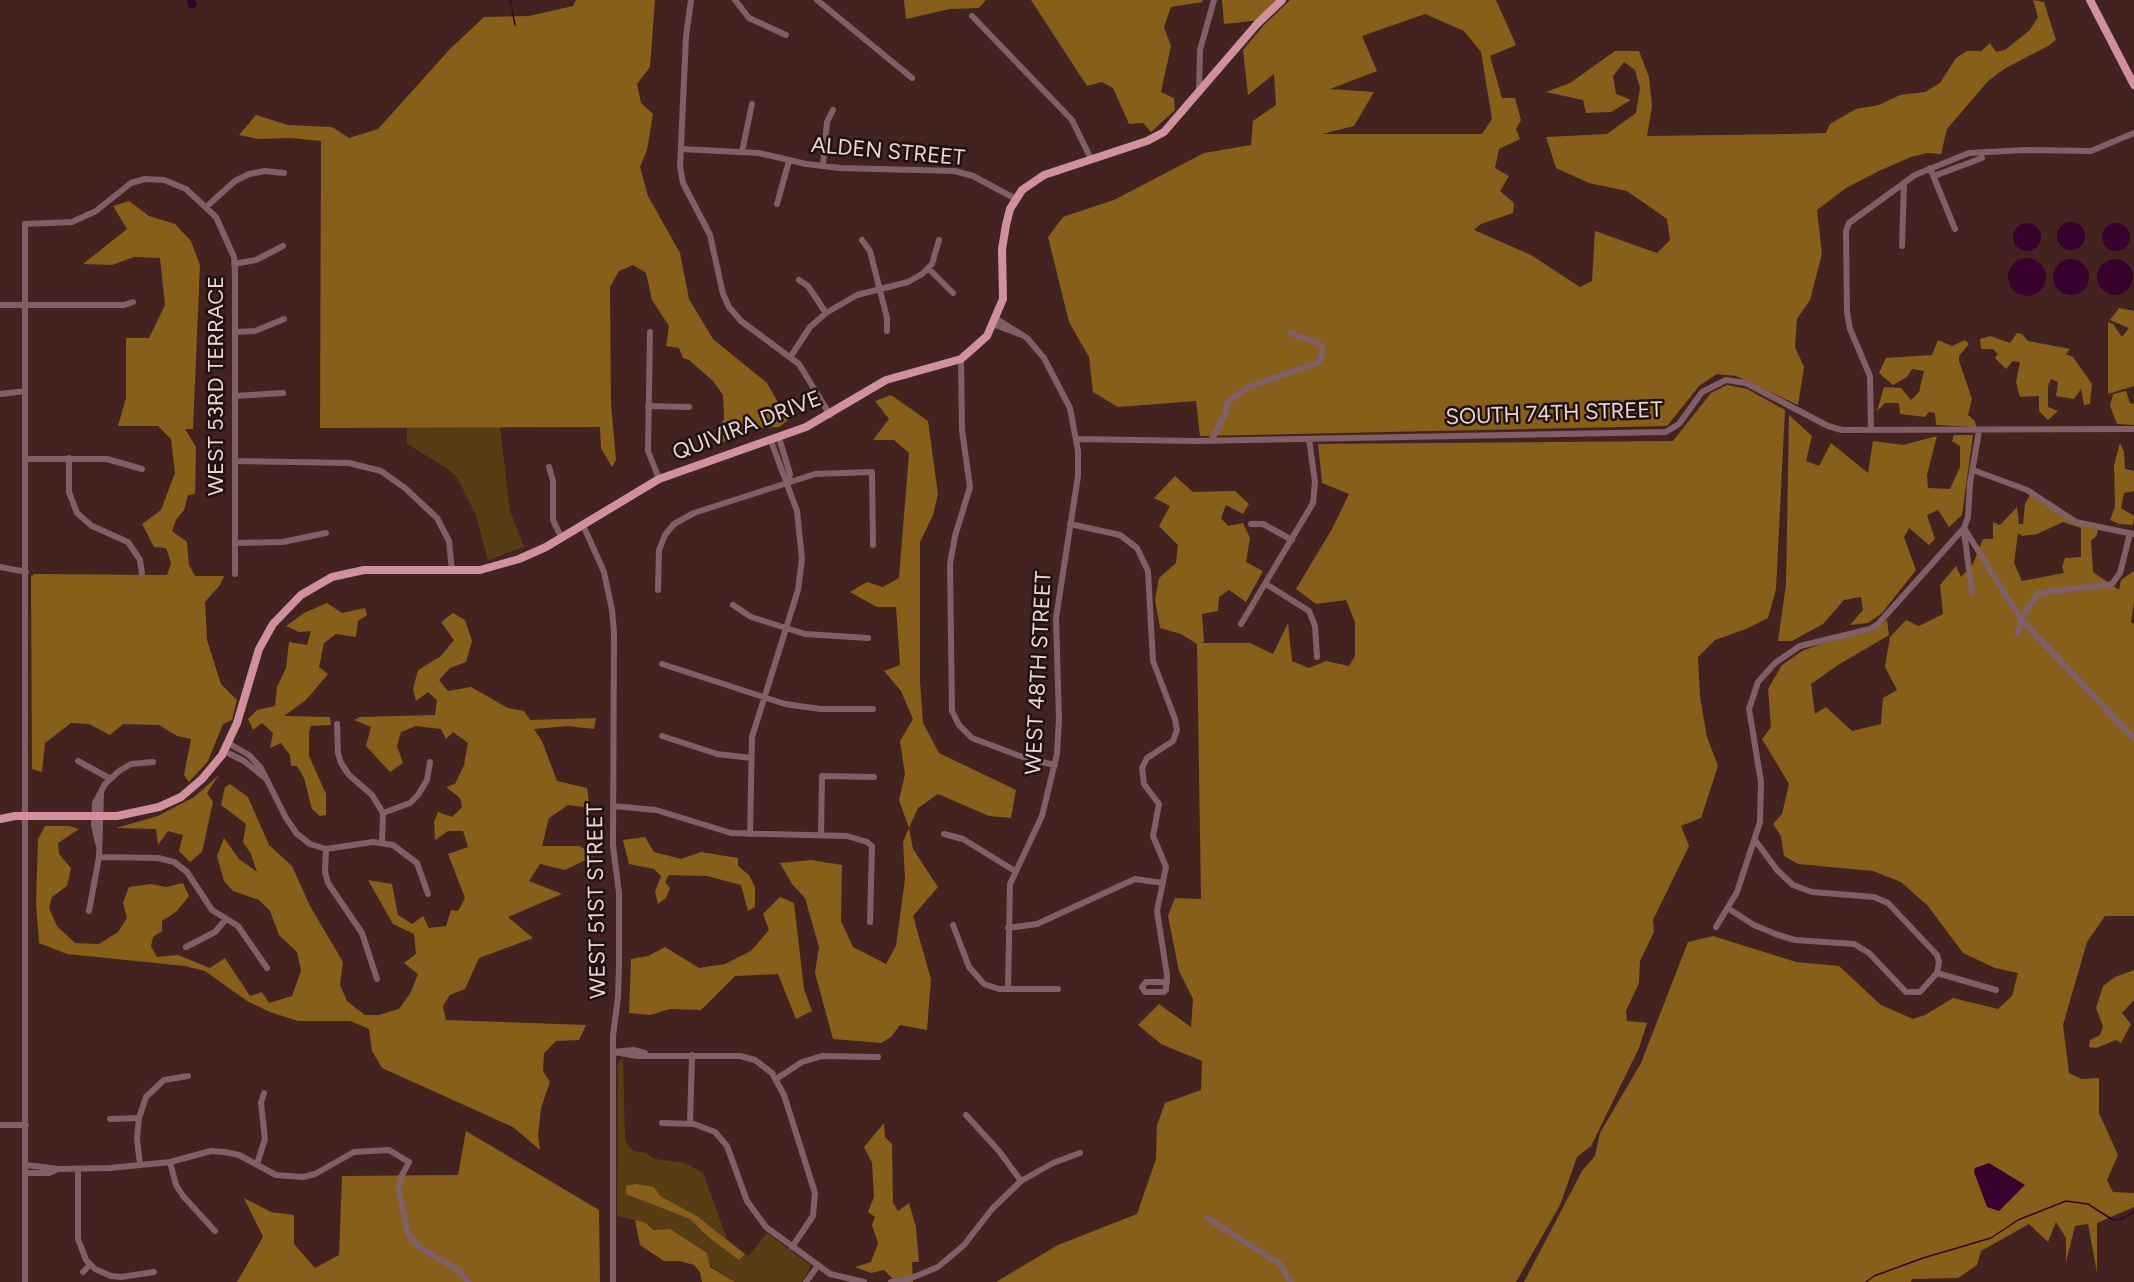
<!DOCTYPE html>
<html>
<head>
<meta charset="utf-8">
<style>
	body { margin:0 }
	canvas { display:block; background:#422320 }
</style>
</head>
<body>
<canvas width="2134" height="1282"></canvas>
<script>
const g = document.querySelector('canvas').getContext('2d');
g.lineJoin = 'round';
function fill(path, color) { g.fillStyle = color; g.fill(path, 'evenodd'); }
const poly = rows => new Path2D(rows.map(r => 'M' + r).join(''));
function stroke(path, color, width, dash) { g.strokeStyle = color; g.lineWidth = width; g.lineCap = dash ? 'butt' : 'round'; g.setLineDash(dash || []); g.stroke(path); }
function write(font, color, halo, rows, align = 'center') {
  g.font = font + ' Figtree,sans-serif'; g.lineWidth = 5; g.setLineDash([]); g.textBaseline = 'middle'; g.strokeStyle = halo; g.fillStyle = color; for (const [text, x, y, turn = 0] of rows) {
    g.save(); g.translate(x, y); g.rotate((+turn || 0) * Math.PI / 180); g.textAlign = isNaN(turn) ? turn : align; if (halo) g.strokeText(text, 0, 0); g.fillText(text, 0, 0); g.restore();
  }
}
const green = poly([
	[500,427,510,511,524,547,488,560,476,515,457,477,445,467,407,444,407,428],
	[623,1058,625,1140,633,1151,646,1153,655,1159,686,1163,703,1173,727,1239,697,1216,636,1184,627,1186,627,1193,690,1219,708,1237,739,1260,745,1254,749,1256,767,1233,811,1266,802,1282,735,1282,646,1223,617,1216,618,1063]
]);
const forest = poly([
	[576,0,655,0,650,67,637,84,641,103,653,114,647,150,640,167,648,196,680,253,689,299,713,339,767,383,788,420,779,427,751,428,718,445,713,441,724,418,723,395,713,381,689,360,683,358,679,348,666,346,669,326,652,300,646,273,633,265,619,271,610,287,611,404,616,460,612,467,601,448,600,427,320,428,321,141,291,138,258,139,239,135,256,115,288,125,332,127,349,138,378,129,450,49,484,17,529,16,573,6],
	[904,0,986,0,979,8,950,9,906,19],
	[1031,0,1202,0,1203,2,1171,7,1164,27,1171,46,1161,92,1174,98,1175,110,1151,132,1143,123,1129,124,1113,88,1102,82,1087,86],
	[1222,0,1278,0,1261,20,1224,24],
	[1290,0,1496,0,1516,45,1490,56,1502,98,1515,98,1521,120,1516,129,1520,139,1499,149,1495,168,1509,176,1500,191,1514,203,1513,213,1481,224,1474,230,1531,255,1580,287,1592,281,1595,231,1657,253,1670,240,1667,219,1627,191,1589,183,1556,168,1546,137,1607,134,1636,113,1640,88,1635,70,1624,62,1613,76,1616,94,1631,100,1611,112,1586,113,1583,100,1546,92,1570,83,1615,51,1639,51,1649,77,1652,106,1647,136,1790,134,1826,133,1830,124,1856,109,1879,105,1900,95,1925,92,1940,83,1956,58,1967,51,1981,51,1990,43,1996,52,2005,50,2030,30,2038,17,2033,0,2044,2,2056,40,2048,46,2004,69,1988,81,1947,129,1941,154,1927,153,1911,157,1879,171,1846,188,1817,210,1822,254,1810,300,1797,319,1795,347,1804,367,1798,405,1736,376,1717,374,1700,385,1667,426,1200,436,1196,401,1118,407,1093,392,1089,357,1069,322,1048,237,1063,217,1114,200,1204,153,1251,145,1253,121,1276,105,1274,74,1248,95,1243,50,1264,25],
	[1425,14,1464,31,1481,52,1492,119,1482,134,1322,134,1354,126,1374,92,1330,89,1377,71,1362,36],
	[129,201,149,216,175,224,191,241,200,265,193,429,185,429,196,447,195,494,188,495,184,510,176,520,172,531,187,542,189,565,195,576,224,576,220,585,205,602,207,640,221,684,237,700,232,720,223,724,208,761,189,782,184,775,191,739,177,736,159,725,123,724,110,735,89,724,71,723,45,743,42,772,32,769,31,577,34,574,167,575,171,563,166,548,154,547,142,524,161,510,175,473,171,439,158,426,118,426,126,398,126,338,149,338,165,305,160,258,134,257,112,265,83,264,127,229,113,206],
	[2119,308,2134,311,2134,386,2108,394,2108,322,2113,324,2122,337,2129,328,2110,320],
	[2017,333,2022,334,2028,341,2070,349,2066,354,2073,357,2092,384,2090,404,2084,405,2081,389,2074,399,2056,396,2058,382,2051,379,2048,386,2048,407,2058,411,2048,420,2039,411,2039,396,2020,397,2016,382,2020,362,2013,361,2006,369,1995,358,1998,354,1993,349,1981,349,1980,339,1990,336,2010,343],
	[1938,340,1952,346,1965,340,1969,344,1959,356,1959,361,1972,399,1968,415,1975,421,1976,427,1936,425,1935,413,1929,412,1925,417,1900,414,1899,403,1885,403,1877,411,1884,387,1901,388,1911,400,1919,392,1924,371,1912,369,1907,377,1893,385,1879,373,1886,358,1932,355],
	[1727,385,1747,389,1785,410,1776,589,1768,618,1746,629,1715,640,1698,657,1700,697,1707,737,1718,766,1701,818,1681,826,1689,846,1653,920,1654,932,1640,961,1639,983,1626,1011,1627,1021,1647,1023,1639,1048,1591,1146,1577,1157,1560,1205,1516,1282,996,1282,1058,1245,1137,1214,1156,1159,1157,1125,1165,1103,1201,1090,1202,1061,1161,1044,1138,1025,1159,1004,1191,1027,1193,999,1179,971,1168,916,1175,898,1201,899,1197,644,1181,634,1160,628,1155,600,1159,578,1176,563,1178,545,1159,526,1170,506,1154,498,1175,476,1193,492,1235,491,1249,504,1243,514,1226,505,1221,518,1228,526,1243,523,1250,538,1246,562,1263,571,1246,602,1229,590,1219,597,1218,611,1202,614,1204,642,1201,643,1250,643,1273,654,1288,623,1292,661,1309,668,1326,661,1349,666,1355,656,1355,622,1346,600,1316,604,1296,589,1332,529,1349,494,1322,483,1318,444,1673,441,1711,393],
	[2126,391,2130,403,2134,404,2134,425,2117,424,2110,406,2113,394],
	[891,395,928,421,938,494,933,515,920,542,920,681,923,723,939,753,1016,790,1011,818,989,816,938,794,918,808,909,828,913,849,938,887,913,916,931,979,927,1030,900,1025,891,1037,881,1043,833,1039,815,973,819,947,805,898,792,884,780,863,811,860,842,865,841,921,853,947,886,964,896,946,905,879,903,842,909,828,899,800,905,774,900,741,913,719,901,691,884,671,900,665,896,607,877,607,850,592,867,582,883,587,899,578,909,453,894,440,873,440,889,419,875,401],
	[1789,415,1812,436,1806,461,1819,466,1831,443,1868,473,1873,441,1903,445,1937,436,1927,475,1928,488,1950,489,1960,467,1960,446,1952,441,1954,435,1973,435,1962,515,1949,527,1938,510,1927,515,1935,539,1929,545,1909,528,1904,537,1916,570,1882,613,1868,623,1850,625,1863,610,1861,597,1844,600,1823,624,1792,641,1778,641,1786,585],
	[2120,443,2124,452,2125,469,2134,471,2134,491,2124,493,2121,508,2134,516,2133,525,2119,524,2110,520,2115,507,2114,465],
	[2030,495,2072,522,2098,529,2097,535,2091,541,2093,572,2119,590,2121,580,2134,571,2134,602,2131,622,2134,624,2134,916,2105,916,2087,942,2063,1025,2069,1073,2081,1079,2099,1078,2099,1113,2118,1155,2107,1180,2113,1192,2134,1193,2134,1207,2097,1223,2097,1273,2088,1224,2075,1226,2066,1262,2066,1238,2056,1222,2048,1242,2029,1224,1981,1251,1977,1265,1958,1278,1912,1279,1911,1282,1524,1282,1582,1171,1595,1156,1600,1133,1641,1063,1688,942,1713,936,1796,962,1839,966,1881,1005,1913,1019,1925,1015,1953,998,1998,1009,2012,996,2018,973,1995,968,1963,953,1928,906,1901,882,1873,871,1798,864,1784,856,1781,836,1773,824,1782,814,1789,784,1762,739,1771,727,1768,689,1782,665,1802,651,1832,640,1871,632,1887,620,1889,635,1838,665,1811,684,1815,714,1826,707,1852,731,1881,724,1883,698,1897,690,1885,667,1890,637,1906,620,1919,626,1943,614,1940,585,1956,566,1961,577,1973,564,1983,539,1993,539,1993,522,2000,525,2017,507,2019,524,2023,524,2025,504],
	[2063,522,2081,528,2081,557,2065,558,2062,567,2064,573,2022,581,2014,563,2018,533,2022,536,2037,534],
	[327,603,342,613,365,608,367,615,358,621,356,637,336,634,324,643,319,667,328,674,306,700,284,716,330,717,331,725,311,726,309,732,309,756,326,794,326,815,320,816,312,809,304,778,297,766,291,766,290,755,281,743,270,748,273,733,262,723,253,730,248,719,257,710,275,706,277,687,286,668,289,642,307,645,311,631,299,632,286,626,304,613],
	[453,613,465,620,472,641,466,662,450,668,439,680,448,691,471,687,508,708,524,711,530,720,596,718,594,729,567,726,534,729,542,741,557,781,587,788,590,808,568,805,549,818,542,846,580,846,594,856,565,870,540,864,529,881,562,894,508,917,533,938,479,958,465,989,450,995,443,1006,446,1020,586,1025,579,1040,556,1041,544,1053,543,1071,550,1082,541,1108,538,1135,540,1150,513,1127,382,1068,372,1051,369,1029,350,1021,298,1021,270,1012,247,1001,205,971,185,966,67,954,39,943,36,903,38,839,45,826,69,826,79,829,58,843,59,854,71,868,67,886,52,897,49,908,57,926,75,943,99,944,118,932,127,918,123,903,129,887,151,884,166,887,183,883,189,896,176,912,162,921,162,931,153,937,151,946,157,957,178,955,210,968,225,958,250,996,262,992,269,1003,292,996,301,971,297,952,279,935,270,911,259,900,233,891,224,881,217,856,224,838,239,859,257,872,251,854,243,842,246,824,221,805,225,787,230,784,248,797,269,845,292,866,310,906,343,962,340,985,347,1001,365,1015,379,1015,399,1009,411,992,418,974,404,963,416,954,414,934,393,924,368,880,392,884,398,915,412,924,423,916,429,928,446,926,451,910,458,911,465,898,448,854,468,847,463,831,448,831,435,840,434,822,438,812,452,817,462,807,460,798,446,787,455,784,464,765,468,743,453,732,446,739,441,729,416,726,401,732,397,746,403,763,390,772,366,746,371,727,354,720,360,717,435,715,437,700,428,692,416,701,413,689,418,670,441,656,454,640,441,622],
	[219,775,207,793,213,802,202,852,190,862,179,851,183,835,168,831,158,845,156,829,116,828,158,816,194,797],
	[645,837,654,852,681,859,701,852,738,858,738,866,749,875,755,887,755,907,748,911,741,885,707,876,669,875,665,882,670,888,666,898,658,904,655,892,661,876,654,869,629,864,623,840],
	[780,897,794,903,804,989,812,1011,796,1019,778,974,735,976,701,1010,670,1009,650,1015,629,1013,631,959,648,956,665,947,699,968,725,964,751,951,769,930,763,914],
	[2134,970,2134,1000,2122,1013,2131,1024,2121,1043,2116,1040,2096,1048,2089,1047,2090,1040,2100,1035,2103,1026,2096,1008,2103,986,2115,977],
	[884,1123,885,1137,892,1144,893,1203,898,1211,909,1203,916,1227,919,1262,912,1262,913,1282,892,1282,893,1279,884,1270,871,1273,855,1267,871,1262,878,1243,872,1225,875,1217,868,1212,874,1197,872,1163,864,1147],
	[466,1131,599,1210,600,1282,237,1282,263,1237,244,1198,271,1212,294,1215,294,1244,315,1268,339,1255,342,1176,458,1175],
	[636,1184,654,1187,660,1196,697,1216,745,1254,739,1260,708,1237,690,1219,626,1194,626,1186],
	[635,1220,646,1223,654,1230,670,1229,707,1253,710,1267,735,1282,702,1282,700,1272,694,1265,680,1261,664,1261,640,1245]
]);
const water = poly([
	'2057 236a14 14 0 1 1 28 0a14 14 0 1 1-28 0Z',
	'2013 237a14 14 0 1 1 28 0a14 14 0 1 1-28 0Z',
	'2102 237a14 14 0 1 1 28 0a14 14 0 1 1-28 0Z',
	'2008 277a19 19 0 1 1 38 0a19 19 0 1 1-38 0Z',
	'2053 277a18 18 0 1 1 36 0a18 18 0 1 1-36 0Z',
	'2097 277a18 18 0 1 1 36 0a18 18 0 1 1-36 0Z',
	[1989,1163,2025,1185,1999,1211,1987,1207,1974,1172,1975,1168]
]);
const stream = poly([
	[510,0,511,4],
	[512,9,515,25],
	[1866,1282,1874,1276,1923,1258,1991,1238,2018,1220,2066,1201,2088,1204,2113,1220,2122,1219,2134,1211]
]);
const river = poly([
	[191,0,192,4]
]);
const minor = poly([
	[691,0,686,37,680,167,683,183,710,235,723,294,729,307,741,321,799,364,830,415],
	[735,0,749,18,786,35],
	[817,0,912,78],
	[972,16,1072,120,1091,159],
	[1199,93,1200,50,1214,0],
	[681,149,759,153,806,164,840,168,955,171,973,176,1016,199],
	[742,152,752,104],
	[823,166,827,122,833,110],
	[1930,168,1955,229],
	[1934,176,1982,158],
	[777,204,789,161],
	[206,207,235,181,249,174,265,171,284,173],
	[862,240,870,251,887,318,887,331],
	[1902,246,1904,184],
	[234,264,256,260,283,246],
	[929,269,953,293],
	[799,280,808,286,826,313],
	[0,305,124,305,133,302],
	[995,318,1027,338,1044,358,1070,408,1078,451,1078,476,1056,618,1059,719,1057,754,1042,816,1010,884,1008,989],
	[993,324,1019,334],
	[235,332,255,331,284,319],
	[650,332,648,451,659,479],
	[791,356,810,327,826,313,857,295,908,282,922,274,932,264,939,240],
	[961,359,962,430,970,487,955,536,950,564,952,711,959,725,972,738,1028,759,1055,765],
	[0,394,25,391],
	[235,396,283,393],
	[648,406,689,407],
	[1871,430,1870,376,1850,329,1847,312,1846,231,1849,223,1915,175,1969,153,2026,150,2091,151,2134,133],
	[1979,431,1970,483,1968,517,1964,528,2021,619,2134,739],
	[779,438,790,474,788,483],
	[1077,439,1195,441,1666,432,1679,424,1702,392,1726,380,1746,383,1828,426,1842,430,2134,429],
	[1211,441,1225,414,1227,402,1247,388,1319,362,1323,348,1316,342,1290,333],
	[69,458,69,492,77,513,92,526,128,542,140,560,142,574],
	[25,459,107,459,142,469],
	[235,461,349,463,381,471,405,488,437,518,449,541,452,571],
	[549,467,553,481,553,520,561,537],
	[1973,470,2027,490,2076,522,2133,534],
	[1070,524,1120,535,1137,548,1148,571,1153,661,1175,719,1177,730,1173,741,1147,758,1142,768,1144,784,1159,804,1153,836,1166,867,1157,911,1167,975,1167,982,1166,986,1166,990,1164,992,1145,992,1142,987,1146,982,1167,982],
	[1251,524,1263,524,1292,540],
	[583,525,604,572,612,610,614,632,613,846,619,893,619,964,618,997,613,1036,613,1282],
	[1964,531,1972,593],
	[235,543,283,542,326,533],
	[0,567,26,572],
	[1266,584,1309,611,1315,626,1317,657],
	[658,590,659,550,665,535,674,524,694,513,815,474,872,472,873,545],
	[733,605,751,617,805,634,868,638],
	[1241,624,1313,503,1315,482,1309,439],
	[2018,634,2021,619,2038,593,2112,584,2120,573,2130,533],
	[662,664,785,704,820,709,873,709],
	[337,724,338,753,341,763,349,775,372,795,383,813,382,842],
	[662,736,717,754,751,758],
	[228,743,249,755,261,768,286,818,297,834,310,844,326,849,373,842,393,845,417,863,428,894],
	[224,751,244,761,265,778],
	[78,761,109,778],
	[613,806,656,810,731,833,847,836,867,842,872,846,870,922],
	[383,813,410,803,418,795,427,780,430,762],
	[750,834,752,737,798,590,802,559,797,511,771,441],
	[944,834,963,839,1015,871],
	[821,835,822,776,874,777],
	[98,843,94,825,95,803,105,784,119,771,131,764,153,762],
	[326,849,325,872,328,883,362,933,377,979],
	[99,857,158,858,174,862,187,872,212,910,238,926,267,968],
	[1729,909,1754,925,1778,935,1795,940,1854,944,1869,953,1906,992,1920,992,1937,973,1939,962,1937,955,1888,903,1874,897,1812,892,1793,885,1777,870,1755,840],
	[89,911,99,857,101,792],
	[953,925,969,967,984,984,999,989,1058,989],
	[1716,927,1737,892,1760,822,1761,782,1749,709,1758,682,1775,663,1800,646,1870,629,1878,624,1964,528],
	[1008,928,1037,924,1135,879,1163,883],
	[186,947,215,932,226,919],
	[1937,973,1996,990],
	[613,1052,638,1056,740,1056,755,1060,772,1073,784,1095,815,1193,813,1216,792,1247],
	[613,1052,633,1050,645,1053],
	[776,1079,802,1062,822,1056,878,1057],
	[966,1115,999,1151,1021,1181],
	[110,1119,139,1118],
	[662,1123,694,1124,715,1132,727,1146,747,1201,766,1227,830,1274,864,1282],
	[690,1124,692,1055],
	[0,1125,26,1125],
	[170,1162,176,1185,183,1196,215,1231],
	[257,1164,265,1139,261,1103,264,1093],
	[26,1165,59,1169,110,1168,170,1162,211,1151,225,1152,239,1155,276,1175,303,1177,315,1174,354,1152,389,1150,409,1162,400,1179,399,1190,408,1234,420,1248,457,1269,468,1282],
	[140,1165,137,1139,139,1118,146,1097,164,1080,188,1076],
	[78,1169,78,1239,86,1260,95,1269,111,1276,121,1277,154,1272],
	[26,1173,49,1173,58,1169],
	[1207,1218,1279,1263,1291,1282],
	[83,1272,90,1265],
	[25,1282,25,224,72,222,96,211,131,183,145,179,164,180,186,189,216,217,234,257,235,270,235,574],
	[806,1282,817,1267],
	[891,1282,909,1279,938,1267,964,1245,992,1209,1021,1181,1053,1163,1080,1153]
]);
const major = poly([
	[2090,0,2134,85],
	[0,819,15,816,117,816,159,807,181,797,202,779,222,755,237,723,259,649,273,624,301,595,332,577,364,570,480,570,519,559,546,547,659,479,806,427,886,380,961,359,987,336,1003,299,1002,249,1006,225,1010,209,1022,190,1044,175,1147,141,1164,132,1257,24,1282,0]
]);
const streetNames = [
	["ALDEN STREET",888,152,5],
	["WEST 53RD TERRACE",217,386,-90],
	["SOUTH 74TH STREET",1554,414,-2],
	["QUIVIRA DRIVE",747,426,-21],
	["WEST 48TH STREET",1039,673,-87],
	["WEST 51ST STREET",597,901,-91]
];
fill(green, '#573d14');
fill(forest, '#875e1a');
fill(water, '#39022c');
stroke(stream, '#39022c', 1.5);
stroke(river, '#39022c', 9);
stroke(minor, '#805f66', 6);
stroke(major, '#d28f9e', 8);
write('22px', '#ead5d2', '#1f110f', streetNames);
</script>
</body>
</html>
